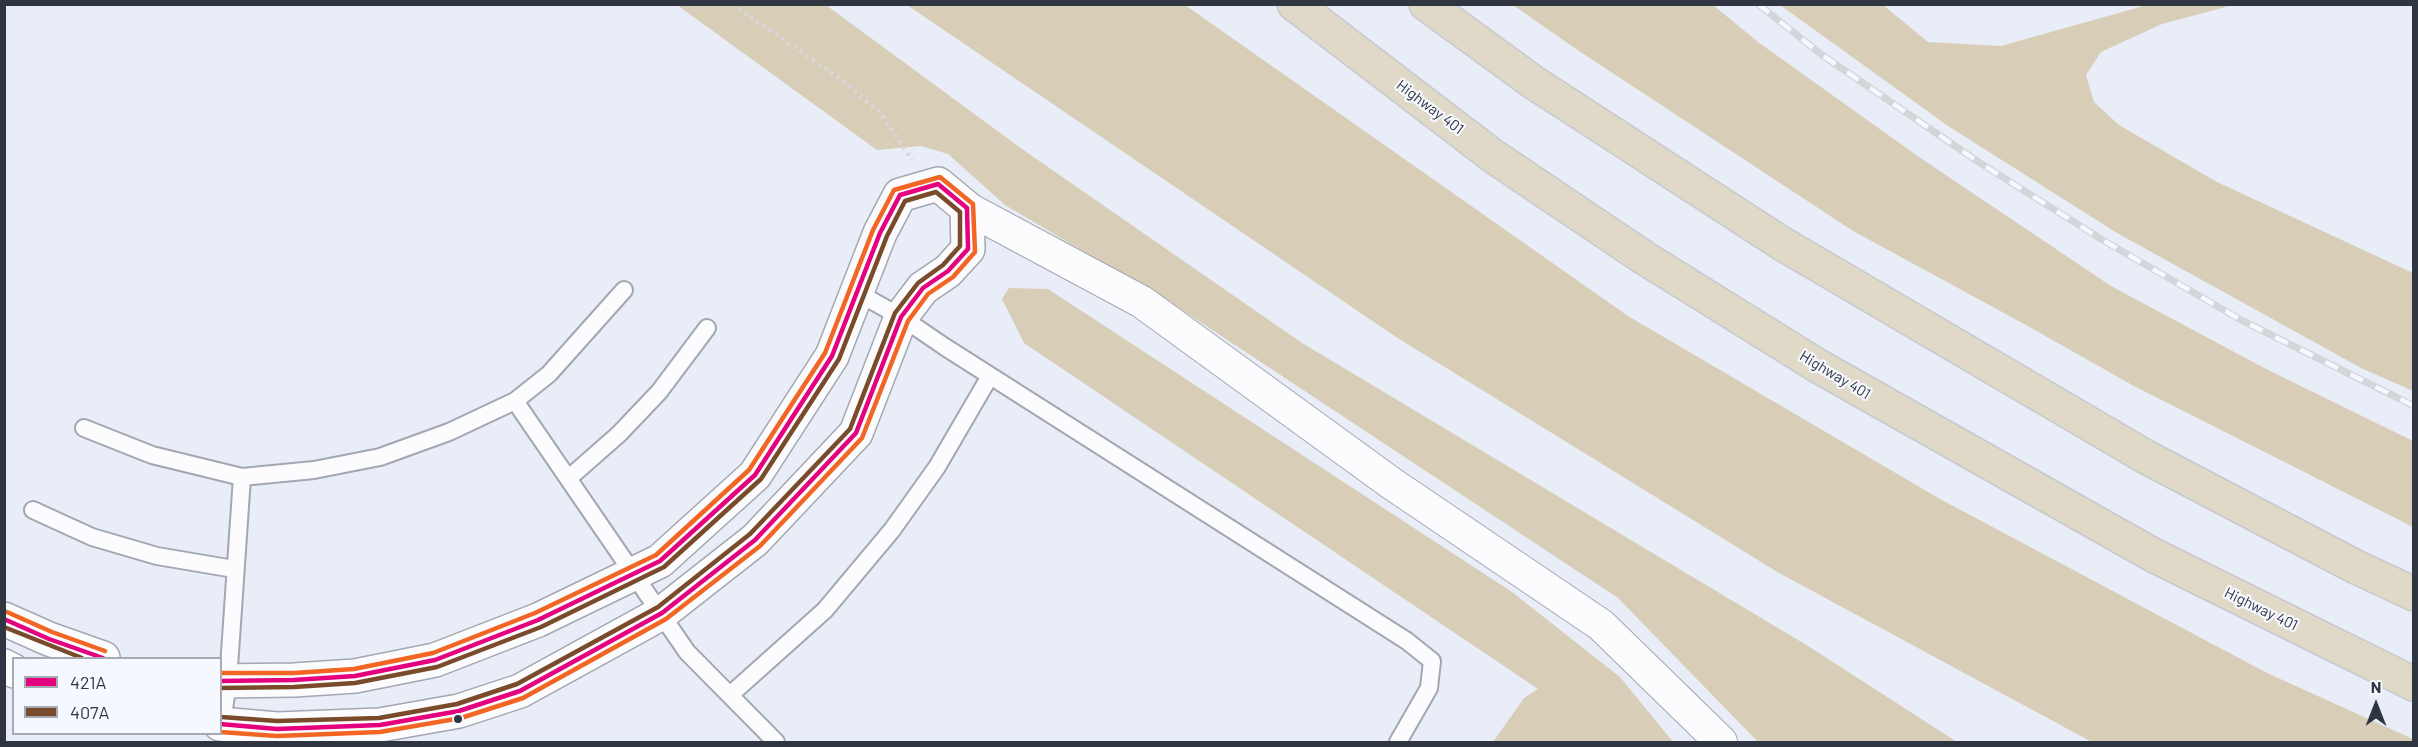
<!DOCTYPE html>
<html>
<head>
<meta charset="utf-8">
<style>
	body { margin:0 }
	#map { position:relative; width:2418px; height:747px; overflow:hidden; background:#e8edf7; font-family:Barlow,sans-serif }
	canvas { display:block }
	.frame { position:absolute; inset:0; border:6px solid #303641; pointer-events:none }
	.legend { position:absolute; left:12px; top:657px; width:210px; height:78px; box-sizing:border-box; background:#f5f8fe; border:2px solid #a6aab2; margin:0; padding:8px 10px; list-style:none; font-size:18px; color:#303641 }
	.legend li { display:flex; align-items:center; gap:12px; height:30px }
	.legend b { width:30px; border:2px solid #a6aab2 }
	.north { position:absolute; left:2346px; top:675px; width:60px; height:60px; -webkit-text-stroke:4px #f5f8fe; paint-order:stroke; rotate:0deg; font-size:16px; font-weight:700; line-height:24px; text-align:center; color:#303641 }
	.north::after { content:''; display:block; margin:auto; width:21px; height:27px; background:#303641; clip-path:polygon(50% 0,100% 100%,50% 72%,0 100%) }
</style>
</head>
<body>
<div id="map">
<canvas width="2418" height="747"></canvas>
<div class="frame"></div>
<ul class="legend">
<li><b style="height:8px;background:#e5007d"></b>421A</li>
<li><b style="height:8px;background:#7a4b2a"></b>407A</li>
</ul>
<div class="north">N</div>
</div>
<script>
const g = document.querySelector('canvas').getContext('2d');
g.lineJoin = 'round';
function fill(path, color) { g.fillStyle = color; g.fill(path, 'evenodd'); }
const poly = rows => new Path2D(rows.map(r => 'M' + r).join(''));
function stroke(path, color, width, dash) { g.strokeStyle = color; g.lineWidth = width; g.lineCap = dash ? 'butt' : 'round'; g.setLineDash(dash || []); g.stroke(path); }
function write(font, color, halo, rows, align = 'center') {
  g.font = font + ' Barlow,sans-serif'; g.lineWidth = 4.5; g.setLineDash([]); g.textBaseline = 'middle'; g.strokeStyle = halo; g.fillStyle = color; for (const [text, x, y, turn = 0] of rows) {
    g.save(); g.translate(x, y); g.rotate((+turn || 0) * Math.PI / 180); g.textAlign = isNaN(turn) ? turn : align; if (halo) g.strokeText(text, 0, 0); g.fillText(text, 0, 0); g.restore();
  }
}
const green = poly([
	[677,5,826,5,1022,149,1302,343,1808,646,1957,742,1758,742,1618,598,1176,306,1005,205,948,154,921,146,877,150],
	[907,5,1185,5,1628,316,1940,499,2267,673,2413,739,2413,742,2090,741,1779,573,1396,337],
	[1513,5,1713,5,1758,42,1919,157,2111,286,2266,369,2413,441,2413,527,2132,385,2026,325,1853,231,1576,49],
	[1780,5,1883,5,1928,42,2001,46,2147,5,2233,5,2162,24,2101,52,2086,75,2094,102,2119,125,2217,182,2413,273,2413,391,2361,368,2117,233,1948,126],
	[1009,288,1048,289,1512,592,1620,677,1673,742,1493,742,1524,698,1538,689,1024,343,1002,299]
]);
const path = poly([
	[732,4,846,83,881,114,912,160]
]);
const service = poly([
	[858,293,901,317,945,347,1407,641,1432,661,1429,688,1398,742],
	[515,401,549,374,624,290],
	[84,428,152,455,242,477],
	[569,478,619,434,659,392,707,328],
	[33,510,92,537,157,556,234,569],
	[730,695,825,610,892,530,937,467,990,376],
	[221,729,228,682,242,477,314,470,380,457,449,432,515,401,687,652,776,742]
]);
const minor = poly([
	[967,208,1142,302,1391,483,1601,625,1721,742]
]);
const tertiary = poly([
	[4,619,49,639,103,658],
	[4,666,14,671],
	[220,681,294,680,355,676,435,660,538,620,660,561,755,475,832,356,880,233,900,195,938,184,967,208,968,249,948,271,923,288,901,317,856,433,755,540,662,613,520,691,459,711,380,725,277,729,220,724]
]);
const motorway = poly([
	[1294,4,1493,156,1643,257,1818,366,2153,555,2414,684],
	[1426,4,1533,82,1781,243,2146,457,2356,567,2414,594]
]);
const rail = poly([
	[1758,4,1822,55,1977,161,2101,239,2241,320,2414,406]
]);
const bus1 = poly([
	[4,619,49,639,103,658],
	[220,681,294,680,355,676,435,660,538,620,660,561,755,475,832,356,880,233,900,195,938,184,967,208,968,249,948,271,923,288,901,317,856,433,755,540,662,613,520,691,459,711,380,725,277,729,220,724]
]);
const bus2 = poly([
	[4,627,82,658],
	[220,688,294,687,355,683,437,667,541,627,664,567,761,479,839,359,887,236,905,201,936,192,960,212,960,246,943,265,918,283,895,313,850,429,750,534,658,607,517,684,457,704,379,718,277,721,221,717]
]);
const bus3 = poly([
	[7,612,52,632,105,651],
	[220,673,294,673,354,669,433,653,535,613,656,555,749,470,825,353,873,230,894,190,940,177,973,204,975,252,953,277,928,294,908,321,862,438,760,546,666,619,523,698,461,718,380,732,277,736,220,732]
]);
const markers = [
	[458,719,5,"#303641"]
];
const streetNames = [
	["Highway 401",1430,107,37],
	["Highway 401",1835,375,31],
	["Highway 401",2261,609,26]
];
fill(green, '#d8ceb8');
stroke(service, '#a2a7b1', 20);
stroke(minor, '#a2a7b1', 34);
stroke(tertiary, '#a2a7b1', 36);
stroke(motorway, '#c6c9ce', 36);
stroke(path, '#d6d8db', 4, [3, 4.5]);
stroke(service, '#fcfcfe', 16);
stroke(minor, '#fcfcfe', 32);
stroke(tertiary, '#fcfcfe', 33);
stroke(motorway, '#e0d9c7', 33);
stroke(rail, '#d4d5d8', 7);
stroke(rail, '#f5f8fe', 4.5, [14]);
stroke(bus1, '#e5007d', 4.5);
stroke(bus2, '#7a4b2a', 4.5);
stroke(bus3, '#f26522', 4.5);
for (const [x, y, r, color] of markers) { const dot = new Path2D(); dot.arc(x, y, r, 0, 2 * Math.PI); g.fillStyle = color; g.fill(dot); stroke(dot, '#f5f8fe', 2); }
write('15px', '#303641', '#f5f8fe', streetNames);
</script>
</body>
</html>
